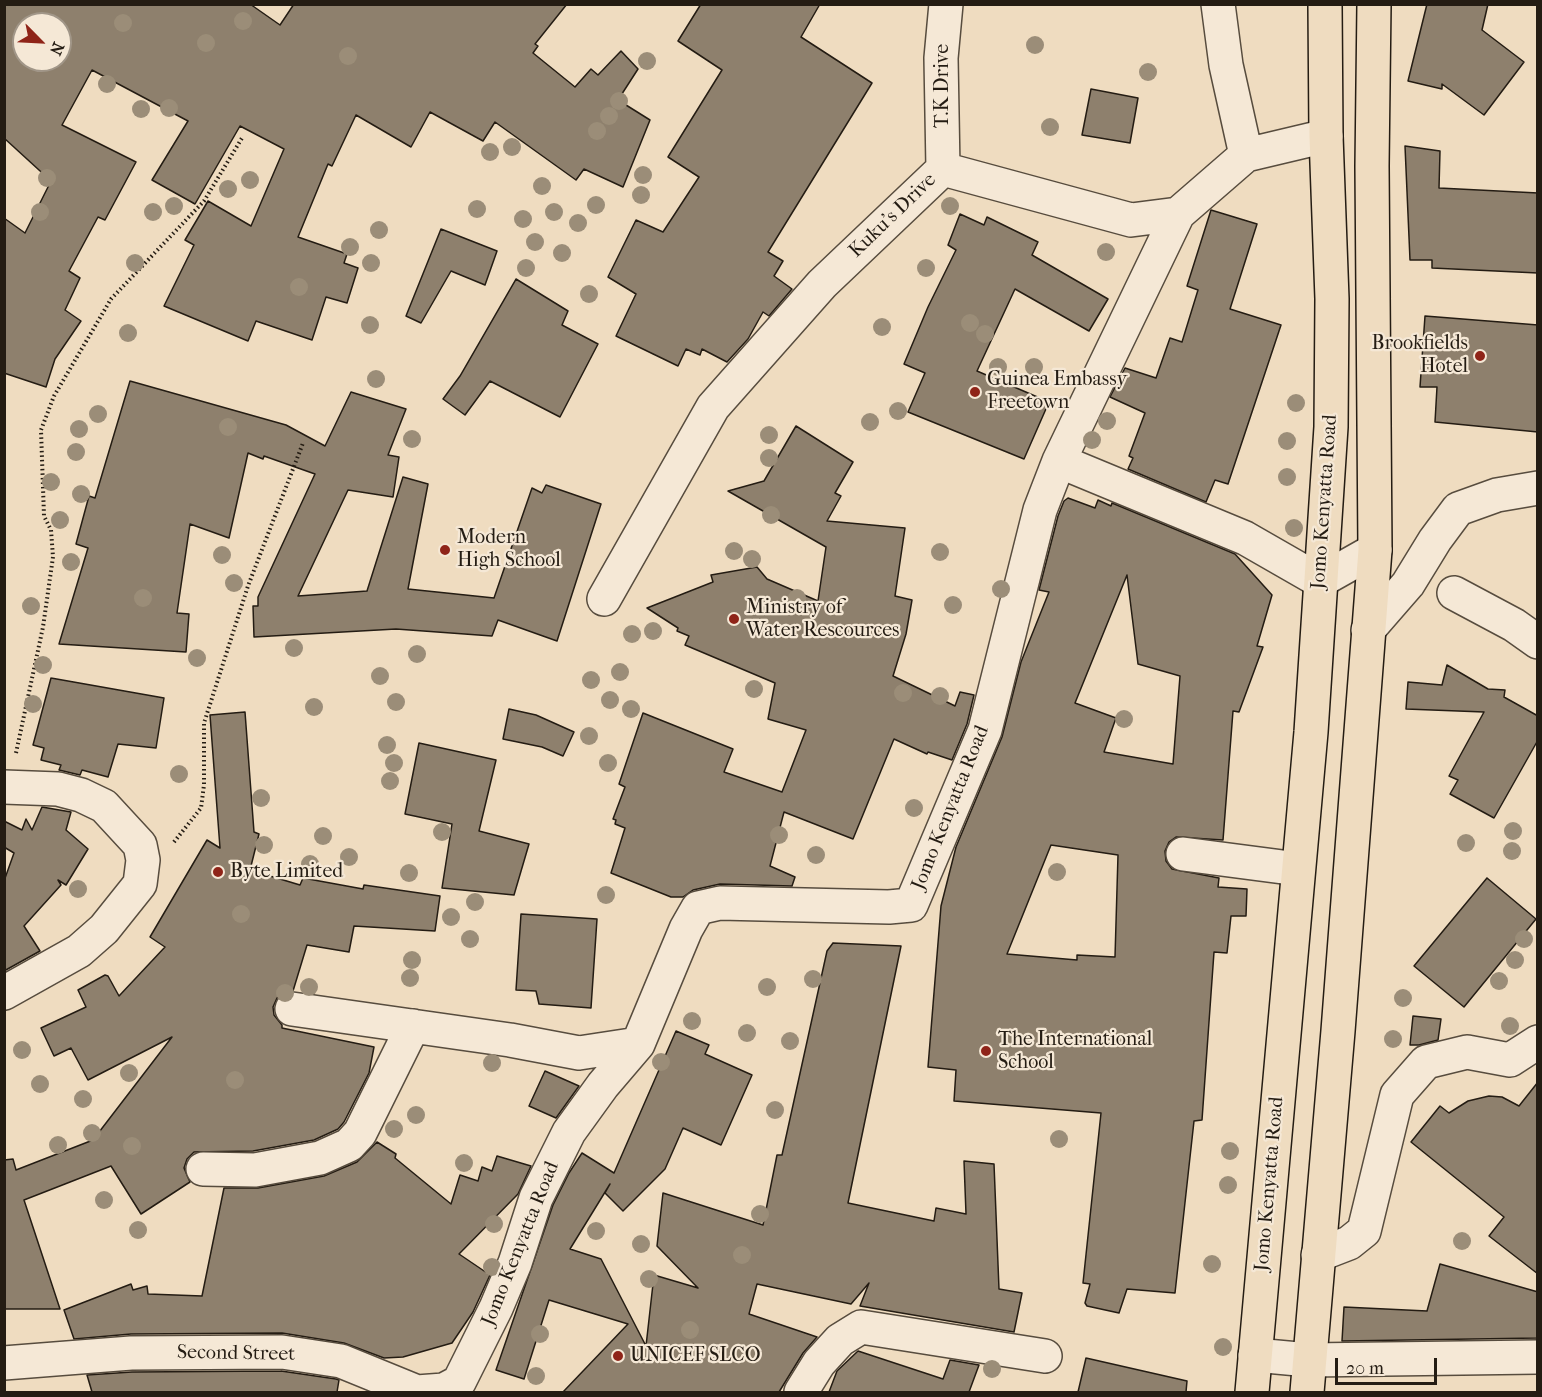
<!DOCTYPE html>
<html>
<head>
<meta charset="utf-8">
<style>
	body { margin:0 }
	#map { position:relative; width:1542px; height:1397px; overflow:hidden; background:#efdcc0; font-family:"IM FELL French Canon",serif }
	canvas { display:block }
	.frame { position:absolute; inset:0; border:6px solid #241c13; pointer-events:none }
	.north { position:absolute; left:12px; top:12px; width:60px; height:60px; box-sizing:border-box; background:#f5e8d6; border:2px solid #a19688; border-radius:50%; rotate:114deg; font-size:16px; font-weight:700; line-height:24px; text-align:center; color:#241c13 }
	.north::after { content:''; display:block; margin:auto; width:21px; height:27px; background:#8f2418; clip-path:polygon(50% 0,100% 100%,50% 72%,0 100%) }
	.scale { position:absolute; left:1335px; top:1358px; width:102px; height:27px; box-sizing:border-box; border:3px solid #241c13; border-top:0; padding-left:8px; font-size:18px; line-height:21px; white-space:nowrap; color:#241c13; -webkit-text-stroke:4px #f5e8d6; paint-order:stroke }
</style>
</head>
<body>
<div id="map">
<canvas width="1542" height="1397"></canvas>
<div class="frame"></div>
<div class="north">N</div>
<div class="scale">20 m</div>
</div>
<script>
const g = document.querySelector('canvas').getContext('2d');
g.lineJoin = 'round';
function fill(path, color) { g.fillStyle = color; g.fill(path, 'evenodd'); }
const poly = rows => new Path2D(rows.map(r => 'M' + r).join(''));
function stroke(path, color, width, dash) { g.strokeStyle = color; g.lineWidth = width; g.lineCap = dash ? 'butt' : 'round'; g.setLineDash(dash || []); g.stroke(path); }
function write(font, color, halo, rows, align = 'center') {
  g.font = font + ' "IM FELL French Canon",serif'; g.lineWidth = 4.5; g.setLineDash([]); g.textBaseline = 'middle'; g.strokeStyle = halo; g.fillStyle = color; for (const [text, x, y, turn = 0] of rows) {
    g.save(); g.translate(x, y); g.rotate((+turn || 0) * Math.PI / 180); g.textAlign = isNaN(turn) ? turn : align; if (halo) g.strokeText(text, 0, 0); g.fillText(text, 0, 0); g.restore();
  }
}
const building = poly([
	[4,4,250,4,280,25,294,4,567,4,535,44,538,46,533,53,575,87,591,69,598,75,621,51,638,69,618,100,650,120,623,187,584,169,576,180,495,122,483,141,430,112,411,147,356,115,332,166,328,164,298,237,347,254,344,263,358,268,347,303,326,297,312,340,256,321,248,341,164,306,194,245,185,240,208,201,251,226,284,149,240,126,195,204,152,180,188,121,92,70,62,125,136,162,105,220,98,217,69,271,80,278,65,310,81,321,55,359,46,387,4,373,4,218,25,233,51,181,4,138,4,4],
	[24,24,60,24,60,60,24,60,24,24],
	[701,4,820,4,801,37,872,83,768,252,783,261,774,276,792,289,769,316,763,312,748,339,727,362,702,349,700,355,686,349,678,366,616,336,636,294,608,277,636,220,663,232,699,177,668,157,722,70,678,41,701,4],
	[1427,4,1488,4,1482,30,1524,62,1484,115,1442,84,1442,89,1408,81,1427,4],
	[1091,89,1138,98,1130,143,1082,135,1091,89],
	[1405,146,1440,151,1439,188,1538,193,1538,273,1432,268,1432,260,1410,260,1405,146],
	[1211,210,1257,224,1230,309,1281,325,1228,484,1215,480,1206,502,1128,469,1133,458,1129,456,1145,413,1110,397,1125,368,1156,378,1170,338,1182,342,1198,290,1187,286,1211,210],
	[960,214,984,225,987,217,1038,242,1032,255,1108,299,1089,331,1015,289,977,371,1049,402,1024,459,908,412,925,373,904,364,928,307,956,250,948,245,960,214],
	[441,229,497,251,485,285,451,271,421,323,406,316,441,229],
	[516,279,568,311,562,325,598,344,560,417,490,381,465,415,443,399,460,376,516,279],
	[1425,316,1538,325,1538,432,1435,422,1437,387,1420,387,1425,316],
	[130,381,286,425,325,446,351,392,406,409,388,455,399,457,393,497,348,490,298,596,367,591,403,477,428,484,408,589,494,598,532,488,542,493,546,485,601,504,557,641,498,620,492,636,396,629,254,637,253,606,258,606,258,597,315,474,264,456,263,459,248,453,229,538,190,524,177,613,189,614,186,652,59,644,88,548,76,544,89,496,95,498,130,381],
	[796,426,853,462,835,493,841,496,827,521,905,528,895,596,912,600,906,634,893,676,955,706,960,692,974,695,967,724,952,760,928,752,927,754,894,739,853,839,784,812,770,866,795,877,792,886,720,884,693,890,683,897,671,897,611,873,625,828,615,824,616,820,613,819,625,787,619,784,643,713,733,749,724,772,782,792,806,730,768,719,775,683,685,645,689,636,677,631,678,628,647,608,713,582,711,575,757,567,767,579,818,601,826,547,728,491,764,481,796,426],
	[1068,498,1095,508,1098,500,1111,506,1112,503,1235,554,1272,595,1257,646,1263,647,1239,712,1233,711,1223,840,1176,837,1169,842,1165,851,1166,861,1172,869,1219,878,1218,887,1247,889,1246,916,1231,916,1227,953,1214,952,1202,1120,1194,1121,1175,1293,1127,1289,1119,1313,1087,1306,1085,1303,1090,1284,1083,1283,1101,1113,954,1101,956,1070,928,1067,941,906,956,847,1002,737,1021,662,1049,592,1039,590,1058,516,1064,501,1068,498],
	[1127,575,1138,664,1180,676,1173,764,1104,752,1116,718,1075,703,1127,575],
	[1051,845,1118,855,1115,957,1077,955,1077,960,1007,954,1051,845],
	[1447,665,1488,689,1505,690,1504,697,1538,716,1538,740,1494,818,1450,794,1458,780,1449,776,1484,712,1406,709,1408,682,1442,685,1447,665],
	[51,678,164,698,156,748,118,744,108,777,82,770,80,775,59,770,61,765,41,760,44,748,33,745,51,678],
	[509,709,536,715,574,732,563,756,542,747,503,739,509,709],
	[245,712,254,832,259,834,250,870,300,885,303,878,363,889,364,885,440,896,435,931,354,926,349,952,307,945,293,991,284,992,277,998,273,1007,274,1015,282,1025,282,1028,374,1047,369,1073,344,1122,338,1129,314,1140,253,1151,194,1152,187,1159,184,1168,190,1182,141,1214,111,1166,24,1200,60,1309,4,1309,4,1160,13,1159,16,1170,93,1140,172,1037,88,1080,71,1048,54,1056,41,1028,86,1007,78,990,105,975,108,976,119,996,165,947,150,937,207,840,220,848,210,715,245,712],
	[419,743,496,760,479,831,529,844,514,895,442,888,452,824,405,814,419,743],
	[42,807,71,812,66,830,88,849,66,885,58,880,61,885,24,926,40,951,4,971,4,881,14,853,4,847,4,821,22,830,26,819,32,830,42,807],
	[1487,878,1536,919,1464,1007,1414,966,1487,878],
	[521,914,597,919,591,1008,539,1004,536,991,516,990,521,914],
	[833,943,901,946,848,1203,934,1221,936,1208,966,1214,964,1161,994,1164,999,1289,1022,1293,1014,1332,860,1306,869,1283,851,1304,757,1284,749,1314,817,1337,803,1353,779,1392,563,1392,628,1324,549,1300,524,1379,496,1370,553,1205,569,1173,582,1153,614,1173,676,1031,709,1045,705,1054,752,1075,721,1145,683,1128,665,1169,623,1211,605,1193,610,1184,570,1249,601,1259,646,1346,654,1275,698,1288,657,1246,663,1193,763,1225,777,1155,782,1155,827,951,833,943],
	[1413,1016,1441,1019,1438,1040,1419,1045,1410,1045,1413,1016],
	[545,1071,579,1086,556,1118,529,1106,545,1071],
	[1538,1082,1538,1274,1489,1236,1504,1217,1411,1142,1440,1106,1449,1113,1468,1101,1489,1096,1502,1097,1519,1106,1538,1082],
	[377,1142,396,1154,395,1158,451,1204,460,1175,478,1181,482,1167,492,1171,497,1156,531,1166,518,1194,459,1254,490,1275,473,1312,452,1343,403,1357,384,1358,344,1343,282,1333,131,1334,74,1339,64,1310,131,1284,133,1290,147,1286,148,1294,202,1296,224,1188,258,1188,324,1176,357,1162,377,1142],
	[1440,1264,1538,1292,1538,1338,1342,1341,1344,1307,1427,1311,1440,1264],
	[858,1351,943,1379,950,1360,979,1365,969,1392,829,1392,837,1371,858,1351],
	[1086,1358,1187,1381,1186,1392,1078,1392,1086,1358],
	[281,1371,336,1379,339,1380,337,1392,92,1392,87,1375,132,1372,281,1371]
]);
const path = poly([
	[16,753,43,627,53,557,51,530,44,516,41,430,54,396,111,299,204,201,242,138],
	[174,842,201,808,204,785,204,723,248,586,303,443]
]);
const minor = poly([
	[1218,4,1226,65,1246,155],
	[943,169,941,58,946,4],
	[1059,461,1245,538,1320,581,1375,550],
	[1454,593,1514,625,1538,642],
	[604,599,713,407,822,284,943,169,1131,220,1178,214,1246,155,1326,136],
	[1368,630,1408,584,1435,540,1458,509,1497,495,1538,488],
	[4,787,58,789,81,795,104,806,140,845,143,860,140,884,104,929,79,951,4,993],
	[1183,854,1298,869],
	[292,1009,510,1040,579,1053,638,1044],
	[203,1169,255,1170,320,1158,349,1145,360,1133,413,1026],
	[1318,1255,1349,1243,1364,1231,1397,1095,1426,1062,1467,1052,1510,1060,1538,1042],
	[1255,1355,1309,1360,1538,1357],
	[4,1363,131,1353,282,1352,341,1361,417,1392,444,1390,459,1382,496,1308,515,1263,536,1198,569,1132,603,1085,638,1044,686,929,698,908,720,903,889,907,911,905,985,730,1040,510,1059,461,1178,214],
	[801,1392,819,1363,840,1340,861,1327,1045,1356]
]);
const major = poly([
	[1252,1392,1311,732,1331,427,1332,299,1326,136,1325,4],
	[1307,1392,1338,1031,1375,550,1372,166,1374,4]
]);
const trees = [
	[243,21],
	[123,23],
	[206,43],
	[1035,45],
	[348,56],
	[647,61],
	[1148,72],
	[107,84],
	[619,101],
	[169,108],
	[141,109],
	[609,116],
	[1050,127],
	[597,131],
	[512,147],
	[490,152],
	[643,175],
	[47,178],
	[250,180],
	[542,186],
	[228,189],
	[641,195],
	[596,205],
	[174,206],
	[950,206],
	[477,209],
	[40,212],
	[153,212],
	[554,212],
	[523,219],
	[578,223],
	[379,230],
	[535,242],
	[350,247],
	[1106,252],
	[562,253],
	[135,263],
	[371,263],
	[526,268],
	[926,268],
	[299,287],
	[589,294],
	[970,323],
	[370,325],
	[882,327],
	[128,333],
	[985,334],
	[998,367],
	[1034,367],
	[376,379],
	[1296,403],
	[898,411],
	[98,414],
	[1107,421],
	[870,422],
	[228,427],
	[79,429],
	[769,435],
	[412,439],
	[1092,440],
	[1287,441],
	[76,452],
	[769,458],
	[1287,477],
	[51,482],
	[81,494],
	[771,515],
	[60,520],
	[1294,528],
	[734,551],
	[940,552],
	[222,555],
	[752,559],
	[71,562],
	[234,583],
	[1001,589],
	[143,598],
	[797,598],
	[953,605],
	[31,606],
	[653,631],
	[632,634],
	[294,648],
	[417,654],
	[197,658],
	[43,665],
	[620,672],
	[380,676],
	[591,680],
	[754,689],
	[903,693],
	[940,696],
	[610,700],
	[396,702],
	[33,704],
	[314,707],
	[631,709],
	[1124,719],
	[589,736],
	[387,745],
	[394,763],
	[608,763],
	[179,774],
	[390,781],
	[261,798],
	[914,808],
	[1513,831],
	[442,832],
	[779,835],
	[323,836],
	[1466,843],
	[264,845],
	[1512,851],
	[816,855],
	[349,857],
	[310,864],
	[1057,872],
	[409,873],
	[78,889],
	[606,895],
	[475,902],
	[241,914],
	[451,917],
	[470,939],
	[1524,939],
	[412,960],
	[1515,960],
	[410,978],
	[813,979],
	[1499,981],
	[309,987],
	[767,987],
	[285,993],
	[1403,998],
	[692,1021],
	[1510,1026],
	[747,1033],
	[1393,1039],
	[790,1041],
	[22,1050],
	[661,1062],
	[492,1063],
	[129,1073],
	[235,1080],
	[40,1084],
	[83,1099],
	[775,1110],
	[416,1115],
	[394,1129],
	[92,1133],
	[1059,1139],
	[58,1145],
	[132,1146],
	[1230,1151],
	[464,1163],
	[1228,1185],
	[104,1200],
	[760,1214],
	[494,1224],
	[138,1230],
	[596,1231],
	[1462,1241],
	[641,1244],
	[742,1255],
	[1212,1264],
	[492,1267],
	[649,1279],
	[690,1330],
	[540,1334],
	[1223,1347],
	[992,1369],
	[536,1376]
];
const markers = [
	[1480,356,6,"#8f2418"],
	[975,392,6,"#8f2418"],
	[445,550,6,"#8f2418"],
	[734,619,6,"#8f2418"],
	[218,872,6,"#8f2418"],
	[986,1051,6,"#8f2418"],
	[618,1356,6,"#8f2418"]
];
const streetNames = [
	["T.K Drive",943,86,-90],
	["Kuku's Drive",893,216,-44],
	["Jomo Kenyatta Road",1325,502,-86],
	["Jomo Kenyatta Road",951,808,-68],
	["Jomo Kenyatta Road",1270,1184,-85],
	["Jomo Kenyatta Road",521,1244,-68],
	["Second Street",236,1354,1]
];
const poiNames = [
	["Brookfields",1468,344,"right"],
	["Hotel",1468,367,"right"],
	["Guinea Embassy",987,380],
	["Freetown",987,403],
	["Modern",457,538],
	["High School",457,561],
	["Ministry of",746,608],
	["Water Rescources",746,631],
	["Byte Limited",230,872],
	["The International",998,1040],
	["School",998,1063],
	["UNICEF SLCO",630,1356]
];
fill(building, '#8e806d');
stroke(building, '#241c13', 1.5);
stroke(minor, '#574c3e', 36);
stroke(major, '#241c13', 36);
stroke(path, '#241c13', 4, [1.5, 3]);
stroke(minor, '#f5e8d6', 33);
stroke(major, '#efdcc0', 33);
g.fillStyle = '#9b8d78';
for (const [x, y] of trees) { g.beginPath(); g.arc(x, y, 9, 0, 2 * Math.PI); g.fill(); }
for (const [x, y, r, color] of markers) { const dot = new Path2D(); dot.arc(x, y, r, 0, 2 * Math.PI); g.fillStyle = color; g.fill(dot); stroke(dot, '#f5e8d6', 2); }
write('20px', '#241c13', '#f5e8d6', streetNames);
write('20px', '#241c13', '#f5e8d6', poiNames, 'left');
</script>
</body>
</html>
